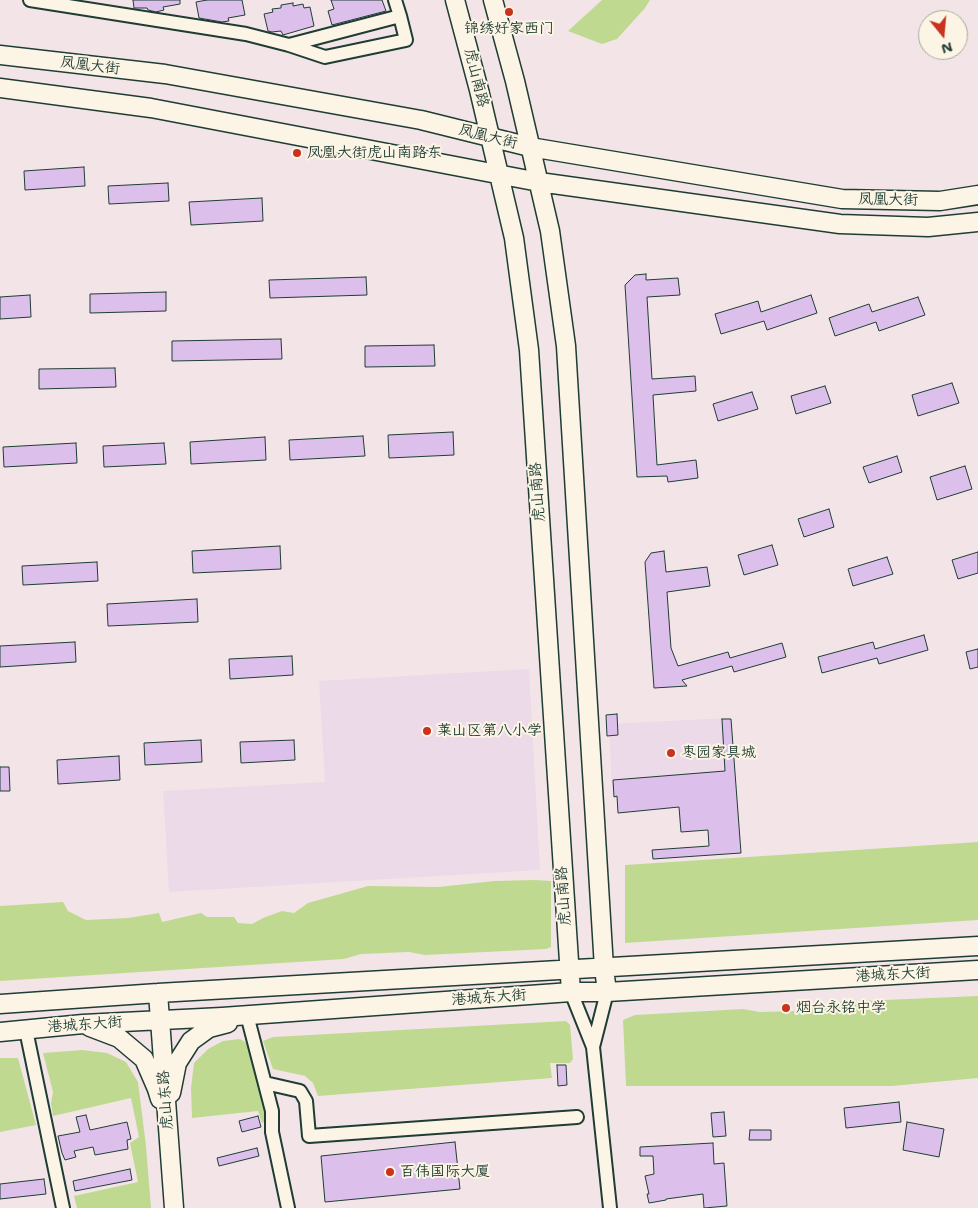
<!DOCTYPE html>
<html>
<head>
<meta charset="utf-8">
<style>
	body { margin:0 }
	#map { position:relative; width:978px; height:1208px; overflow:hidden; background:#f3e5e7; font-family:"Shantell Sans",sans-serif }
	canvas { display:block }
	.north { position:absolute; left:918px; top:10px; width:50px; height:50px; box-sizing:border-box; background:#fcf5e5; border:1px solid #a4ab9e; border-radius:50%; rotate:163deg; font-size:14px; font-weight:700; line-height:20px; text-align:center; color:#1f3d34 }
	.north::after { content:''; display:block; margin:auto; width:18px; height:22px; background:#c8321e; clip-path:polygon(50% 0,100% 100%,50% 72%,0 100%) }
</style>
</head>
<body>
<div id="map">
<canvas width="978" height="1208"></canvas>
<div class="north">N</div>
</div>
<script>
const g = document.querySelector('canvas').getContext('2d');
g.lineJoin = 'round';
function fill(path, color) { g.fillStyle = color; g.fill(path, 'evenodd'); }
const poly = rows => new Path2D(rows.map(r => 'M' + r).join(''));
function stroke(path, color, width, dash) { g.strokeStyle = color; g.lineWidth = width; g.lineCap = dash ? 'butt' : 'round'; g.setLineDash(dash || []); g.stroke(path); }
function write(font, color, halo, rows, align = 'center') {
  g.font = font + ' "Shantell Sans","LXGW WenKai TC",sans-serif'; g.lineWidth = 4; g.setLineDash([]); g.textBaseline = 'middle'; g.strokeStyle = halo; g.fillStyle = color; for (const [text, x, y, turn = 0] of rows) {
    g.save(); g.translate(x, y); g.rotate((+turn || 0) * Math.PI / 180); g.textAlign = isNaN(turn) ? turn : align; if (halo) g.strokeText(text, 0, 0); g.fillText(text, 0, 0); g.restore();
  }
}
const built = poly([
	[529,669,540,870,169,892,163,791,325,782,319,681],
	[729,718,733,782,612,788,609,724]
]);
const green = poly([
	[602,0,650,0,645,8,617,39,602,44,568,31],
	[978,842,978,920,625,943,625,865],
	[534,880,551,881,551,947,546,949,425,955,409,952,361,954,344,959,0,981,0,906,63,902,68,911,86,920,128,918,159,913,162,922,201,913,207,917,234,917,238,923,252,924,263,918,282,911,294,913,308,903,368,886,438,887,495,881],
	[978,996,978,1078,892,1086,626,1086,623,1020,635,1015,743,1009,760,1012,796,1011,838,1002],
	[566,1021,570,1025,573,1059,570,1063,550,1063,552,1078,318,1096,313,1083,305,1076,273,1069,263,1041,273,1037],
	[240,1039,247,1043,270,1120,262,1123,258,1111,192,1118,191,1088,194,1063,208,1049,223,1041],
	[82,1050,107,1053,126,1062,138,1082,146,1146,151,1208,77,1208,74,1196,138,1182,130,1143,139,1137,131,1098,53,1116,51,1103,53,1092,43,1053],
	[0,1058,18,1058,36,1125,0,1132]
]);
const building = poly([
	[133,0,180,0,180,4,163,7,164,10,156,12,148,10,147,8,134,8,133,0],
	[207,0,242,0,245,15,228,18,229,21,222,22,199,18,196,2,207,0],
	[331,0,382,0,386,11,332,25,328,11,334,9,331,0],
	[293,3,293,6,303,4,304,8,310,7,314,26,283,35,281,31,272,32,268,31,264,14,273,12,272,9,281,8,281,5,293,3],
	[84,167,85,186,25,190,24,171,84,167],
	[168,183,169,201,109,204,108,186,168,183],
	[262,198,263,221,191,225,189,202,262,198],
	[646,274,646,280,678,278,680,295,647,297,652,379,695,376,696,391,653,395,657,465,696,460,698,478,668,482,667,476,637,477,625,285,635,275,646,274],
	[366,277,367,295,270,298,269,280,366,277],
	[166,292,166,311,90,313,90,294,166,292],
	[30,295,31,317,0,319,0,297,30,295],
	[811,295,817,313,767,330,764,321,721,334,715,314,758,301,761,312,811,295],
	[918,297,925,315,879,331,876,322,835,336,829,318,869,304,872,312,918,297],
	[281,339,282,359,172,361,172,341,281,339],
	[434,345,435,366,365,367,365,346,434,345],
	[115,368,116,387,39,389,39,369,115,368],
	[952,383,959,403,918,416,912,395,952,383],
	[825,386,831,403,796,414,791,396,825,386],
	[752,392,758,409,718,421,713,404,752,392],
	[453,432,454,455,389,458,388,435,453,432],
	[363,436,365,456,290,460,289,440,363,436],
	[265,437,266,460,191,464,190,442,265,437],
	[76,443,77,463,4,467,3,447,76,443],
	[164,443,166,464,104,467,103,446,164,443],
	[897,456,902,472,869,483,863,467,897,456],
	[965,466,972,489,937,500,930,477,965,466],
	[829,509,834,527,804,537,798,519,829,509],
	[772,545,778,565,744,575,738,555,772,545],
	[280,546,281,569,193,573,192,551,280,546],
	[664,551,666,572,707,567,710,586,667,592,671,648,678,666,728,652,730,658,782,643,786,657,734,672,732,666,682,680,687,686,654,688,645,562,651,553,664,551],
	[978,552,978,573,958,579,952,560,978,552],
	[887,557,893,574,853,586,848,569,887,557],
	[97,562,98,581,23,585,22,566,97,562],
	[197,599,198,622,108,626,107,604,197,599],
	[924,635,928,650,879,664,877,658,822,673,818,657,873,642,875,649,924,635],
	[75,642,76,662,0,667,0,646,75,642],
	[978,649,978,667,970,669,966,652,978,649],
	[292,656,293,675,230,679,229,659,292,656],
	[617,714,618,735,607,736,606,715,617,714],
	[722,719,731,719,741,853,653,859,652,850,709,846,708,830,681,832,679,807,618,813,617,796,614,797,613,780,725,771,722,719],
	[201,740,202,762,145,765,144,743,201,740],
	[294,740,295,760,241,763,240,742,294,740],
	[119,756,120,780,58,784,57,760,119,756],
	[0,767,9,767,10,791,0,791,0,767],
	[557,1065,566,1065,567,1085,558,1086,557,1065],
	[899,1102,901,1122,846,1128,844,1108,899,1102],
	[724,1112,726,1136,713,1137,711,1113,724,1112],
	[86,1115,90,1130,127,1122,131,1139,127,1140,128,1149,95,1155,93,1147,74,1151,76,1157,65,1160,62,1153,58,1136,80,1132,76,1117,86,1115],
	[258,1116,261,1127,242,1132,239,1121,258,1116],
	[907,1122,944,1129,939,1157,903,1150,907,1122],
	[750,1130,771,1130,771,1140,749,1140,750,1130],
	[455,1142,460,1189,325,1202,321,1156,455,1142],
	[713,1143,714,1164,724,1163,727,1206,704,1208,703,1194,666,1199,666,1200,649,1203,647,1194,649,1194,645,1176,654,1174,653,1156,640,1156,640,1147,713,1143],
	[257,1148,259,1156,219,1166,217,1158,257,1148],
	[130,1169,132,1180,75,1191,73,1181,130,1169],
	[44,1179,46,1194,0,1199,0,1184,44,1179]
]);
const street = poly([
	[30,0,246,34,289,45,325,57,406,40,400,16,289,45],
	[395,0,400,16],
	[571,992,593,1047],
	[607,992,593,1047,610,1208],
	[247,1015,272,1111,272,1132,288,1208],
	[26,1030,63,1208],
	[265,1083,300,1091,306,1101,309,1136,577,1117]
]);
const secondary = poly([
	[455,0,479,90,514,238,529,350,571,992],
	[493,0,515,81,550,231,566,346,604,968,607,992],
	[0,55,165,74,421,120,530,147,842,199,940,201,978,195],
	[0,88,151,108,539,182,840,224,928,227,978,222],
	[158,993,174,1208],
	[0,1004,158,993,978,946],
	[90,1027,119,1038,144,1059,157,1089,160,1099],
	[0,1032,83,1024,222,1017,571,992,607,992,978,970],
	[171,1093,177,1063,191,1041,209,1028,228,1023]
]);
const markers = [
	[509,12,5,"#c8321e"],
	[297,153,5,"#c8321e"],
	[427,731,5,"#c8321e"],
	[671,753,5,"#c8321e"],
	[786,1008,5,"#c8321e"],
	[390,1172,5,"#c8321e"]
];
const poiNames = [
	["锦绣好家西门",509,29,"center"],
	["凤凰大街虎山南路东",307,153],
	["莱山区第八小学",437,731],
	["枣园家具城",681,753],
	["烟台永铭中学",796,1008],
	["百伟国际大厦",400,1172]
];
const streetNames = [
	["凤凰大街",90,66,7],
	["虎山南路",476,78,76],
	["凤凰大街",488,137,14],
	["凤凰大街",888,200,1],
	["虎山南路",538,492,-94],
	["虎山南路",564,896,-94],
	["港城东大街",893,975,-3],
	["港城东大街",489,998,-4],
	["港城东大街",85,1025,-4],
	["虎山东路",166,1100,-94]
];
fill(built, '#ecdae8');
fill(green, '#c0d990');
fill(building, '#ddbfec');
stroke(building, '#1f3d34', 1);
stroke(street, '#1f3d34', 16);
stroke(secondary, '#1f3d34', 21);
stroke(street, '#fcf5e5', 12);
stroke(secondary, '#fcf5e5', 18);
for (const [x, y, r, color] of markers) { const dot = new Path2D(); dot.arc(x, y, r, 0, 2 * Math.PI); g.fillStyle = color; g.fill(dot); stroke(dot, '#fcf5e5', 2); }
write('15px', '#1f3d34', '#fcf5e5', poiNames, 'left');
write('15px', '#1f3d34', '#fcf5e5', streetNames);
</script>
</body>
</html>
